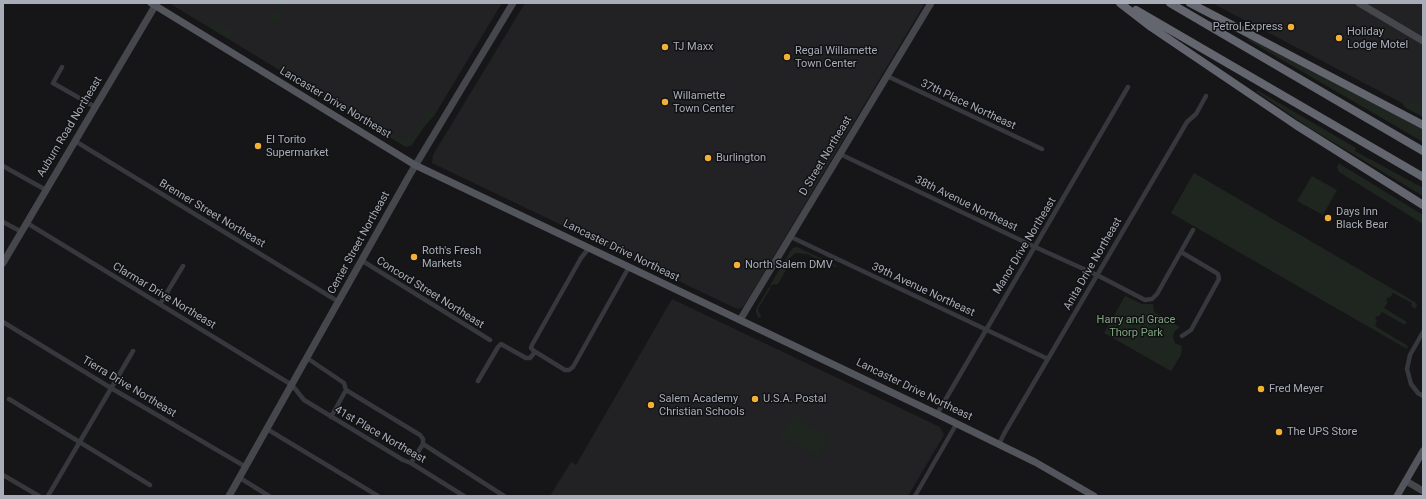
<!DOCTYPE html>
<html>
<head>
<meta charset="utf-8">
<style>
	body { margin:0 }
	#map { position:relative; width:1426px; height:499px; overflow:hidden; background:#161618; font-family:Roboto,sans-serif }
	canvas { display:block }
	.frame { position:absolute; inset:0; border:4px solid #a8adb8; pointer-events:none }
</style>
</head>
<body>
<div id="map">
<canvas width="1426" height="499"></canvas>
<div class="frame"></div>
</div>
<script>
const g = document.querySelector('canvas').getContext('2d');
g.lineJoin = 'round';
function fill(path, color) { g.fillStyle = color; g.fill(path, 'evenodd'); }
const poly = rows => new Path2D(rows.map(r => 'M' + r).join(''));
function stroke(path, color, width, dash) { g.strokeStyle = color; g.lineWidth = width; g.lineCap = dash ? 'butt' : 'round'; g.setLineDash(dash || []); g.stroke(path); }
function write(font, color, halo, rows, align = 'center') {
  g.font = font + ' Roboto,sans-serif'; g.lineWidth = 3; g.setLineDash([]); g.textBaseline = 'middle'; g.strokeStyle = halo; g.fillStyle = color; for (const [text, x, y, turn = 0] of rows) {
    g.save(); g.translate(x, y); g.rotate((+turn || 0) * Math.PI / 180); g.textAlign = isNaN(turn) ? turn : align; if (halo) g.strokeText(text, 0, 0); g.fillText(text, 0, 0); g.restore();
  }
}
const built = poly([
	[169,3,502,3,434,116,424,127,412,145,406,147],
	[525,3,925,3,744,306,739,309,735,308,432,163,433,155],
	[1212,3,1423,3,1423,114],
	[672,299,940,427,944,435,908,496,550,496,571,462,576,465]
]);
const green = poly([
	[279,3,286,3,281,10,281,12,283,14,278,24,271,20,271,17,272,14,275,14,277,12,280,6],
	[215,21,234,32,229,39,208,26],
	[1249,38,1423,129,1423,142,1248,40],
	[1257,90,1356,148,1355,151,1423,188,1423,196,1308,127,1257,92],
	[1421,96,1423,97,1423,104,1422,107,1423,108,1423,117,1406,108,1403,105,1403,102,1405,97,1417,104],
	[341,103,343,103,382,126,379,131,340,107,339,106],
	[430,109,434,113,432,117,422,128,411,145,408,145,407,147,404,146,380,131,384,126,388,125,386,129,404,140,408,135,412,137,428,110],
	[1339,164,1340,164,1423,215,1423,224,1339,172,1337,167],
	[1194,173,1415,302,1417,305,1415,309,1411,306,1412,303,1393,293,1390,298,1388,297,1386,301,1388,302,1384,308,1407,322,1405,325,1382,312,1379,316,1377,316,1375,319,1377,320,1375,326,1408,346,1407,349,1171,213],
	[1312,176,1337,190,1323,215,1297,201],
	[797,247,837,266,835,267,831,264,829,265,807,254,795,253,788,260,790,263,778,284,775,284,770,286,770,289,758,309,761,317,761,318,758,317,756,313,756,309,791,250,793,248],
	[1125,296,1142,304,1153,304,1154,312,1180,327,1174,332,1173,337,1175,343,1182,346,1181,355,1171,371,1104,333],
	[794,415,800,416,798,419,829,436,816,460,815,460,817,456,786,438,784,440,780,438,782,433]
]);
const street = poly([
	[62,67,53,83,95,107],
	[887,76,1042,149],
	[75,141,339,302],
	[840,154,1035,247,1097,275,1145,300,1152,299,1157,294,1193,230],
	[3,166,46,190],
	[3,222,22,232],
	[27,223,292,385,304,400,309,403,403,460,411,463,464,496],
	[791,237,1048,359],
	[589,248,581,258,532,345,531,348,534,351,565,370,569,370,573,367,629,267],
	[1181,252,1215,272,1218,274,1219,279,1191,330,1182,336],
	[361,260,490,340],
	[160,304,183,266],
	[3,322,111,388,246,467],
	[1423,332,1410,355,1407,369,1411,384,1418,393,1423,396],
	[307,358,344,383,346,390,420,435,423,439,423,444,504,496],
	[478,381,498,347,501,344,526,358,530,358,535,352],
	[9,399,150,485],
	[937,414,1128,87],
	[331,417,346,390],
	[267,429,378,496],
	[999,444,1005,432,1187,122,1196,114,1206,96],
	[411,463,423,444],
	[3,475,39,496],
	[240,478,269,496],
	[48,496,133,351],
	[915,496,957,423]
]);
const secondary = poly([
	[1359,3,1423,41],
	[3,263,155,6],
	[740,320,931,3],
	[1406,481,1423,491],
	[229,496,409,176,513,3]
]);
const primary = poly([
	[151,3,415,165,937,414,1035,462,1094,496],
	[1397,496,1423,451]
]);
const highway = poly([
	[1120,3,1151,27,1296,125,1423,205],
	[1170,3,1423,151],
	[1190,3,1423,125],
	[1136,10,1423,177]
]);
const markers = [
	[1291,27,4,"#f2b134"],
	[1339,38,4,"#f2b134"],
	[665,47,4,"#f2b134"],
	[787,57,4,"#f2b134"],
	[665,102,4,"#f2b134"],
	[258,146,4,"#f2b134"],
	[708,158,4,"#f2b134"],
	[1328,218,4,"#f2b134"],
	[414,257,4,"#f2b134"],
	[737,265,4,"#f2b134"],
	[1261,389,4,"#f2b134"],
	[755,399,4,"#f2b134"],
	[651,405,4,"#f2b134"],
	[1279,432,4,"#f2b134"]
];
const poiNames = [
	["Petrol Express",1283,27,"right"],
	["Holiday",1347,32],
	["Lodge Motel",1347,45],
	["TJ Maxx",673,47],
	["Regal Willamette",795,51],
	["Town Center",795,64],
	["Willamette",673,96],
	["Town Center",673,109],
	["El Torito",266,140],
	["Supermarket",266,153],
	["Burlington",716,158],
	["Days Inn",1336,212],
	["Black Bear",1336,225],
	["Roth's Fresh",422,251],
	["Markets",422,264],
	["North Salem DMV",745,265],
	["Fred Meyer",1269,389],
	["Salem Academy",659,399],
	["Christian Schools",659,412],
	["U.S.A. Postal",763,399],
	["The UPS Store",1287,432]
];
const streetNames = [
	["Lancaster Drive Northeast",335,103,31],
	["37th Place Northeast",968,105,25],
	["Auburn Road Northeast",70,127,-59],
	["D Street Northeast",826,156,-59],
	["38th Avenue Northeast",966,204,26],
	["Brenner Street Northeast",212,214,31],
	["Center Street Northeast",359,243,-61],
	["Manor Drive Northeast",1025,246,-59],
	["Lancaster Drive Northeast",621,251,26],
	["Anita Drive Northeast",1093,264,-60],
	["39th Avenue Northeast",923,290,25],
	["Concord Street Northeast",430,293,32],
	["Clarmar Drive Northeast",164,296,31],
	["Tierra Drive Northeast",129,387,31],
	["Lancaster Drive Northeast",914,390,26],
	["41st Place Northeast",380,435,30]
];
const parkNames = [
	["Harry and Grace",1136,320],
	["Thorp Park",1136,333]
];
fill(built, '#222225');
fill(green, '#1e261f');
stroke(street, '#37383d', 4.5);
stroke(secondary, '#45474d', 7);
stroke(primary, '#53555c', 7);
stroke(highway, '#63666e', 8);
for (const [x, y, r, color] of markers) { const dot = new Path2D(); dot.arc(x, y, r, 0, 2 * Math.PI); g.fillStyle = color; g.fill(dot); stroke(dot, '#111113', 1.5); }
write('11px', '#a8adb8', '#111113', poiNames, 'left');
write('11px', '#a8adb8', '#111113', streetNames);
write('11px', '#7fa381', '#111113', parkNames);
</script>
</body>
</html>
